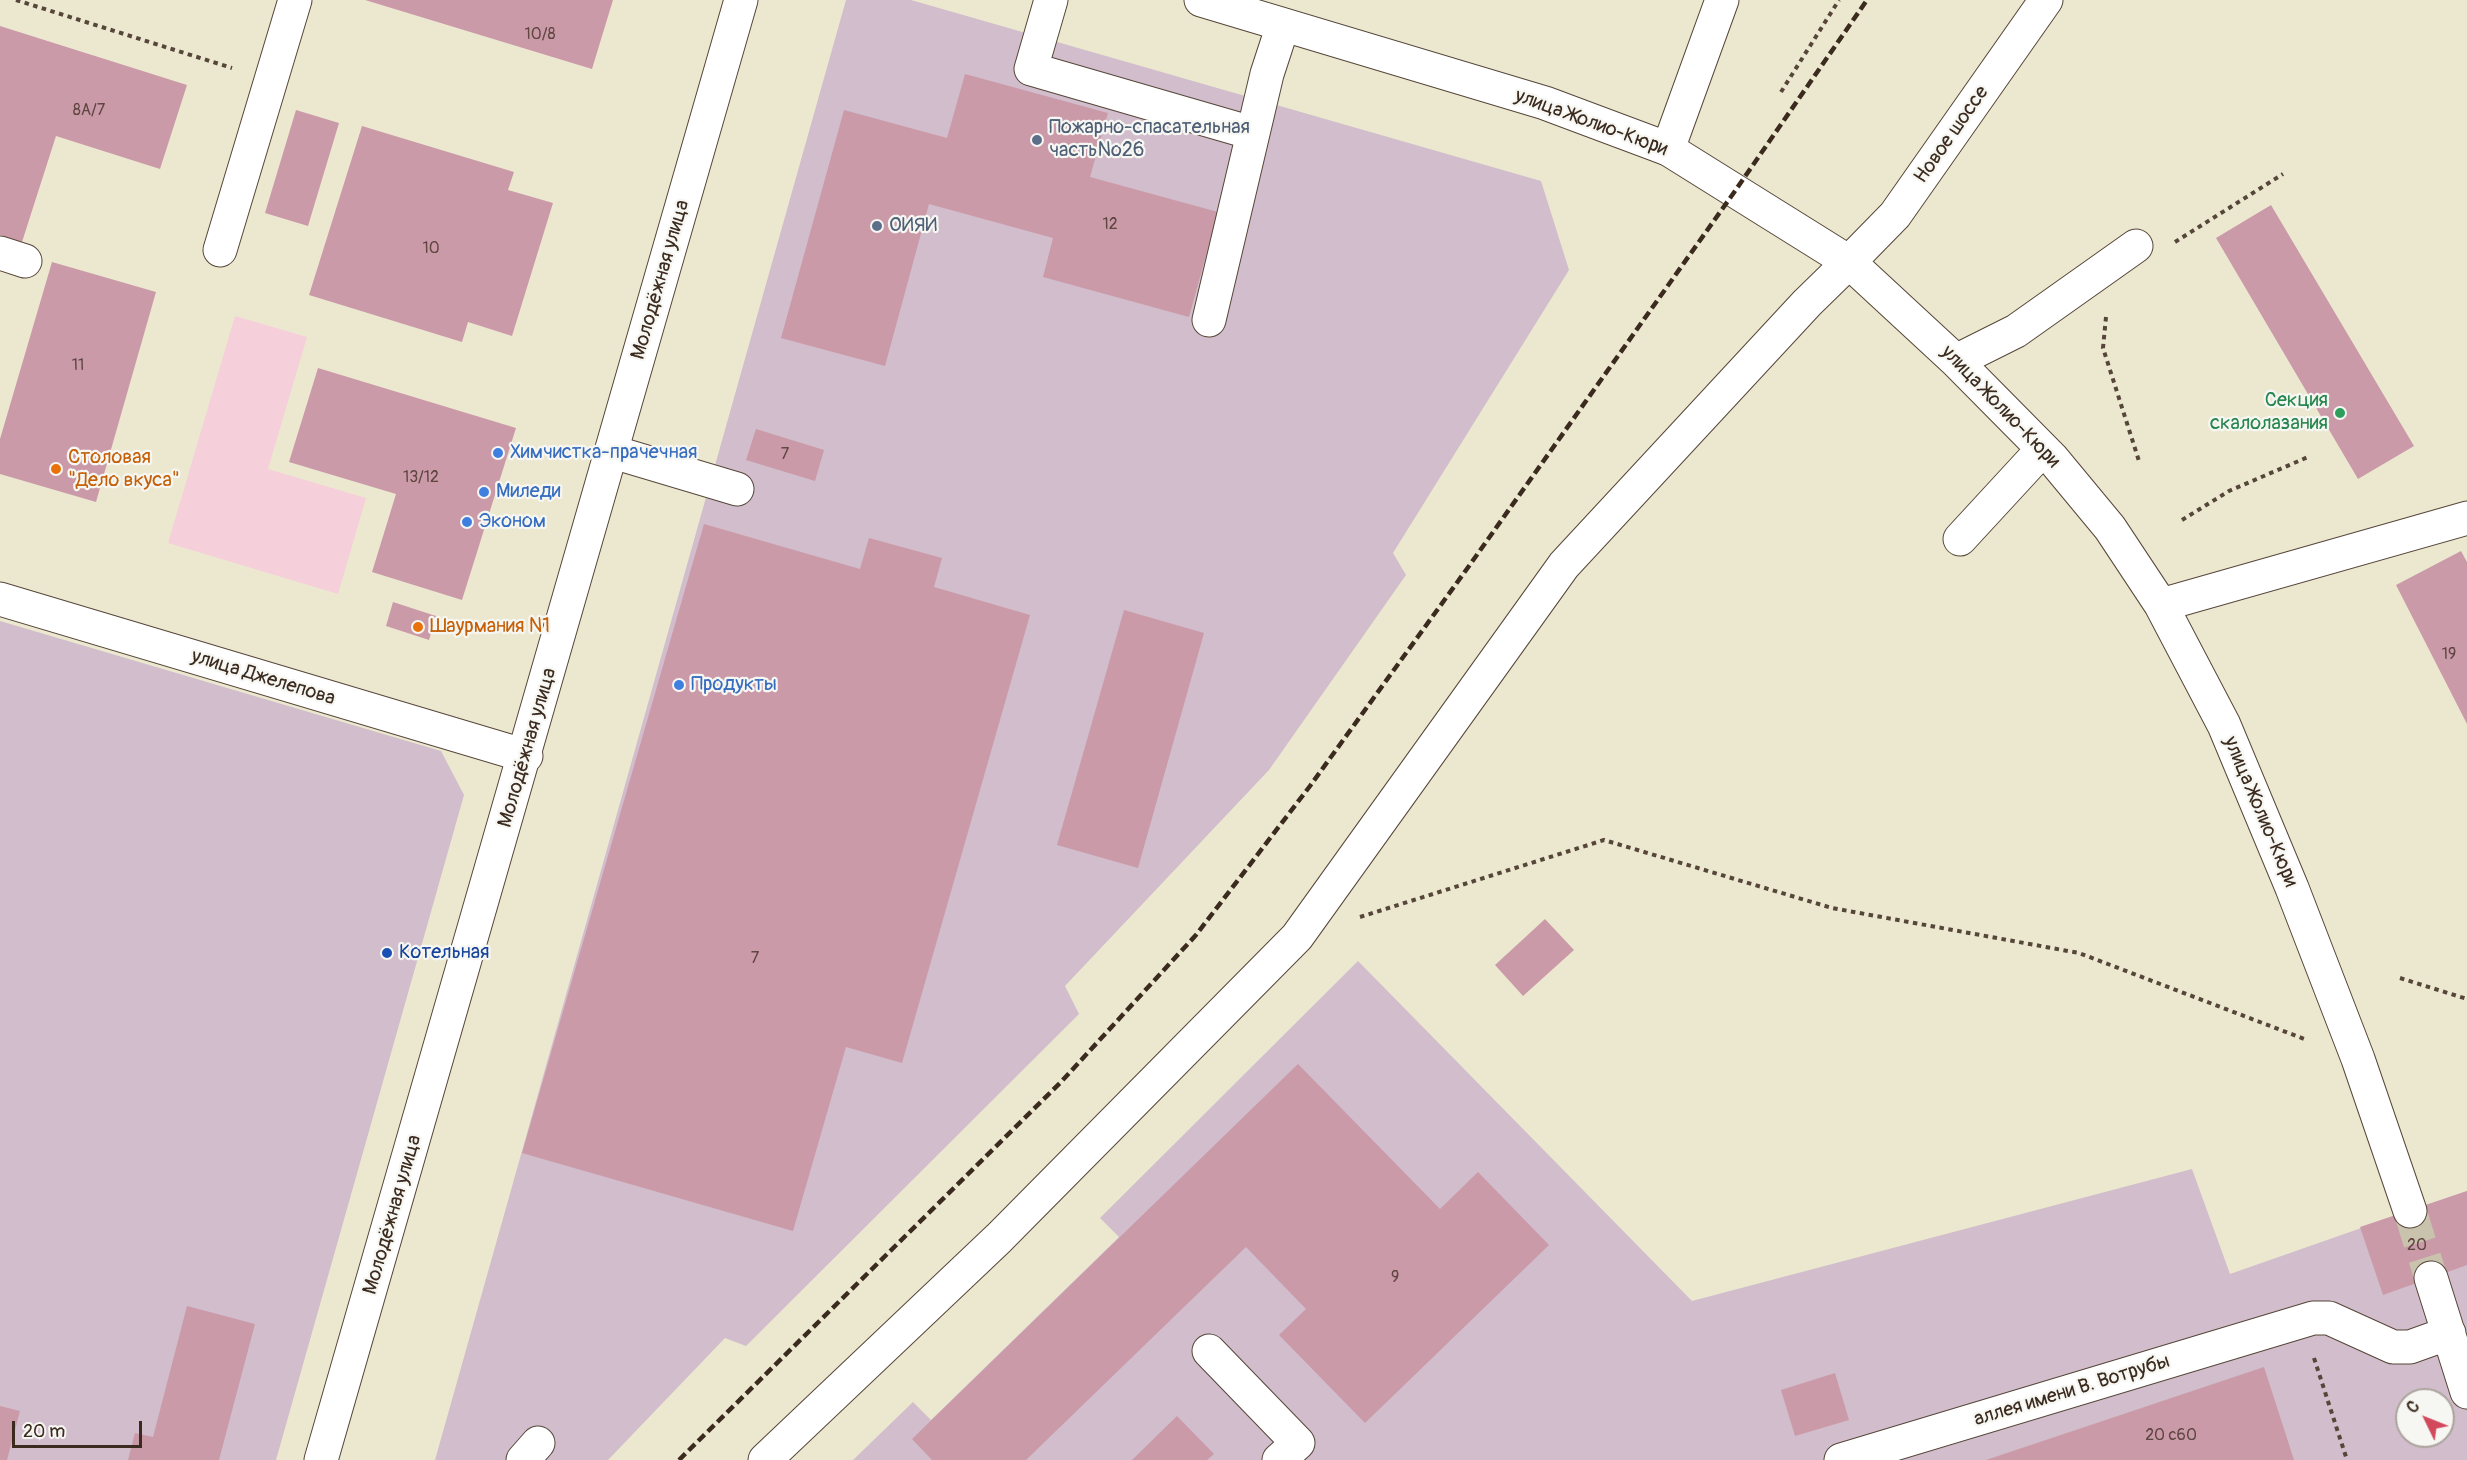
<!DOCTYPE html>
<html>
<head>
<meta charset="utf-8">
<style>
	body { margin:0 }
	#map { position:relative; width:2467px; height:1460px; overflow:hidden; background:#ece8d0; font-family:Pangolin,sans-serif }
	canvas { display:block }
	.north { position:absolute; left:2395px; top:1388px; width:60px; height:60px; box-sizing:border-box; background:#f6f6f2; border:2px solid #aba49d; border-radius:50%; rotate:313deg; font-size:16px; font-weight:700; line-height:24px; text-align:center; color:#3b2a1e }
	.north::after { content:''; display:block; margin:auto; width:21px; height:27px; background:#d1495b; clip-path:polygon(50% 0,100% 100%,50% 72%,0 100%) }
	.scale { position:absolute; left:12px; top:1421px; width:130px; height:27px; box-sizing:border-box; border:3px solid #3b2a1e; border-top:0; padding-left:8px; font-size:18px; line-height:21px; white-space:nowrap; color:#3b2a1e; -webkit-text-stroke:4px #f6f6f2; paint-order:stroke }
</style>
</head>
<body>
<div id="map">
<canvas width="2467" height="1460"></canvas>
<div class="north">С</div>
<div class="scale">20 m</div>
</div>
<script>
const g = document.querySelector('canvas').getContext('2d');
g.lineJoin = 'round';
function fill(path, color) { g.fillStyle = color; g.fill(path, 'evenodd'); }
const poly = rows => new Path2D(rows.map(r => 'M' + r).join(''));
function stroke(path, color, width, dash) { g.strokeStyle = color; g.lineWidth = width; g.lineCap = dash ? 'butt' : 'round'; g.setLineDash(dash || []); g.stroke(path); }
function write(font, color, halo, rows, align = 'center') {
  g.font = font + ' Pangolin,sans-serif'; g.lineWidth = 4.5; g.setLineDash([]); g.textBaseline = 'middle'; g.strokeStyle = halo; g.fillStyle = color; for (const [text, x, y, turn = 0] of rows) {
    g.save(); g.translate(x, y); g.rotate((+turn || 0) * Math.PI / 180); g.textAlign = isNaN(turn) ? turn : align; if (halo) g.strokeText(text, 0, 0); g.fillText(text, 0, 0); g.restore();
  }
}
const built = poly([
	[235,316,307,337,268,469,366,498,338,594,168,543]
]);
const industrial = poly([
	[846,0,911,0,1541,181,1569,270,1393,553,1406,575,1269,770,1065,986,1079,1014,746,1346,725,1338,608,1460,435,1460],
	[0,621,441,751,464,795,276,1460,0,1460],
	[1358,961,1692,1301,2192,1169,2230,1274,2467,1191,2467,1460,853,1460,913,1402,931,1420,1119,1237,1100,1218],
	[2407,1400,2443,1400,2443,1436,2407,1436]
]);
const building = poly([
	[365,0,613,0,592,69],
	[0,26,187,85,160,169,56,136,22,242,0,235],
	[965,74,1108,113,1090,177,1218,212,1189,317,1043,277,1053,238,929,204,885,366,781,338,844,110,947,138],
	[296,110,339,123,308,226,265,213],
	[362,126,514,172,508,190,553,203,512,336,468,322,462,342,309,295],
	[2271,205,2414,446,2358,479,2216,238],
	[52,262,156,292,96,502,0,474,0,439],
	[318,368,516,428,462,600,372,572,396,494,289,462],
	[756,429,824,450,815,481,746,460],
	[704,524,860,569,869,538,942,558,934,587,1030,615,902,1063,846,1047,793,1231,522,1153],
	[2461,551,2467,562,2467,724,2396,585],
	[393,602,436,616,429,640,386,626],
	[1124,610,1204,633,1138,868,1057,845],
	[1545,919,1574,950,1523,996,1495,965],
	[1298,1064,1440,1209,1478,1172,1549,1245,1365,1423,1279,1335,1306,1309,1246,1247,1026,1460,932,1460,912,1439],
	[2467,1191,2467,1265,2383,1295,2360,1227],
	[187,1306,255,1324,219,1460,128,1460,135,1433,153,1437],
	[2264,1367,2294,1460,1986,1460],
	[1835,1373,1849,1420,1795,1436,1781,1390],
	[0,1406,20,1411,7,1460,0,1460],
	[1177,1416,1214,1454,1207,1460,1132,1460]
]);
const minorTunnel = poly([
	[2410,1211,2431,1278]
]);
const path = poly([
	[16,0,232,68],
	[1781,92,1839,0],
	[2175,242,2283,174],
	[2106,317,2103,348,2139,461],
	[2182,520,2229,491,2308,457],
	[1360,917,1604,840,1832,908,2079,953,2307,1040],
	[2400,978,2467,999],
	[2314,1358,2347,1460]
]);
const minor = poly([
	[1051,0,1031,69,1252,133],
	[1668,149,1722,0],
	[220,250,295,0],
	[0,253,25,261],
	[1209,320,1267,74,1283,25],
	[1956,361,2016,331,2136,246],
	[613,452,737,489],
	[1960,539,2043,449],
	[0,599,526,756],
	[2161,605,2467,518],
	[2431,1278,2467,1392],
	[1209,1351,1298,1443,1279,1460],
	[523,1460,538,1443],
	[765,1460,999,1238,1297,937,1564,565,1807,303,1849,262,1956,361,2052,458,2110,528,2161,605,2224,725,2292,888,2358,1059,2410,1211],
	[1841,1460,2313,1318,2329,1318,2393,1347,2410,1347,2449,1333]
]);
const major = poly([
	[1201,0,1545,103,1668,149,1849,262,1895,215,2046,0],
	[321,1460,741,0]
]);
const rail = poly([
	[679,1460,1061,1082,1196,935,1310,786,1469,566,1735,191,1867,0]
]);
const markers = [
	[1037,140,6,"#5c6f8a"],
	[877,226,6,"#5c6f8a"],
	[2340,413,6,"#2e9e5b"],
	[498,453,6,"#3f7fe0"],
	[56,469,6,"#e8710a"],
	[484,492,6,"#3f7fe0"],
	[467,522,6,"#3f7fe0"],
	[418,627,6,"#e8710a"],
	[679,685,6,"#3f7fe0"],
	[387,953,6,"#1a4fb4"]
];
const numberNames = [
	["10/8",540,35],
	["8А/7",89,111],
	["12",1110,225],
	["10",431,249],
	["11",78,366],
	["7",785,455],
	["13/12",421,478],
	["19",2449,655],
	["7",755,959],
	["20",2417,1246],
	["9",1395,1278],
	["20 с60",2171,1436]
];
const streetNames = [
	["улица Жолио-Кюри",1591,123,20],
	["Новое шоссе",1952,135,-55],
	["Молодёжная улица",661,280,-74],
	["улица Жолио-Кюри",2000,407,46],
	["улица Джелепова",263,678,17],
	["Молодёжная улица",528,748,-74],
	["улица Жолио-Кюри",2260,812,67],
	["Молодёжная улица",393,1215,-74],
	["аллея имени В. Вотрубы",2072,1391,-17]
];
const serviceNames = [
	["Пожарно-спасательная",1049,128],
	["часть№26",1049,151],
	["ОИЯИ",889,226]
];
const leisureNames = [
	["Секция",2328,401],
	["скалолазания",2328,424]
];
const shopNames = [
	["Химчистка-прачечная",510,453],
	["Миледи",496,492],
	["Эконом",479,522],
	["Продукты",691,685]
];
const foodNames = [
	["Столовая",68,458],
	["\"Дело вкуса\"",68,481],
	["Шаурмания N1",430,627]
];
const transitNames = [
	["Котельная",399,953]
];
fill(built, '#f5cfd9');
fill(industrial, '#d1bdcb');
fill(building, '#cb9aa9');
stroke(minorTunnel, '#c9c2ac', 33, [33, 16]);
stroke(minor, '#564639', 35);
stroke(major, '#564639', 35);
stroke(path, '#564639', 4, [4.5, 4.5]);
stroke(minor, '#fff', 33);
stroke(major, '#fff', 33);
stroke(rail, '#3b2a1e', 4.5, [9, 4.5]);
for (const [x, y, r, color] of markers) { const dot = new Path2D(); dot.arc(x, y, r, 0, 2 * Math.PI); g.fillStyle = color; g.fill(dot); stroke(dot, '#f6f6f2', 2); }
write('16px', '#5f4641', null, numberNames);
write('20px', '#3b2a1e', '#f6f6f2', streetNames);
write('20px', '#4e5e75', '#f6f6f2', serviceNames, 'left');
write('20px', '#27864d', '#f6f6f2', leisureNames, 'right');
write('20px', '#366cbe', '#f6f6f2', shopNames, 'left');
write('20px', '#c56008', '#f6f6f2', foodNames, 'left');
write('20px', '#164399', '#f6f6f2', transitNames, 'left');
</script>
</body>
</html>
